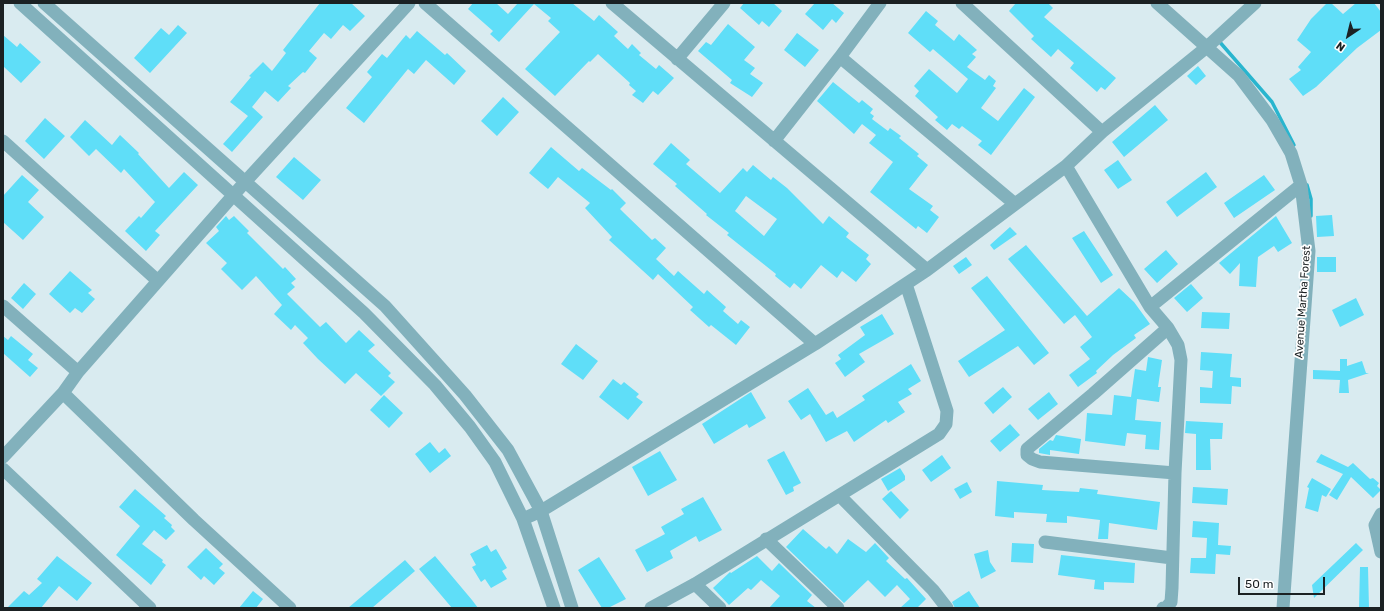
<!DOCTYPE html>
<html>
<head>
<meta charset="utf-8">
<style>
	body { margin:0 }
	#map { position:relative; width:1384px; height:611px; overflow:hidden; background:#d9ebf0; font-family:Rubik,sans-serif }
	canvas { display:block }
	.frame { position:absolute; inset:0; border:4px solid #1b2123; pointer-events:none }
	.north { position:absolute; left:1328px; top:16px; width:40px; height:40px; -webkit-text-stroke:3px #fff; paint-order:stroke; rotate:215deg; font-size:11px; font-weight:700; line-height:16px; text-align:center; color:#1b2123 }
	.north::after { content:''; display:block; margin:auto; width:14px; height:18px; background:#1b2123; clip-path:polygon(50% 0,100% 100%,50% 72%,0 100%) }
	.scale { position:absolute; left:1238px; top:577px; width:87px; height:18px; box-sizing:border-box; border:2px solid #1b2123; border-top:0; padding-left:5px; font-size:12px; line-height:14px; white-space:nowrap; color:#1b2123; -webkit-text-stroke:3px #fff; paint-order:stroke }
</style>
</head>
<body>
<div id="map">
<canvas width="1384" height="611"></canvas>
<div class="frame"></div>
<div class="north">N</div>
<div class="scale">50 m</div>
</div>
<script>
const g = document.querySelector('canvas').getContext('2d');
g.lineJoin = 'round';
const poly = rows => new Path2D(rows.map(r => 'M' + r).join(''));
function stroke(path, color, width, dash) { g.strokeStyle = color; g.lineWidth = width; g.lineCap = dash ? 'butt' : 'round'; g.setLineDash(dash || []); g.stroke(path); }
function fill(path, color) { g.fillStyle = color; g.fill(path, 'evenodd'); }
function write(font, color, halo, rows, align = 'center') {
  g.font = font + ' Rubik,sans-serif'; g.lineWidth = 3.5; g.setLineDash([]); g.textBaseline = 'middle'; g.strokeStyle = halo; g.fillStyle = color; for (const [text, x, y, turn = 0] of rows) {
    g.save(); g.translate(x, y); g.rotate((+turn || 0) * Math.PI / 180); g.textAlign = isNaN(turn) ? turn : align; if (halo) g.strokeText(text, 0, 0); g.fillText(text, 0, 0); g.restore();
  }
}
const stream = poly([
	[1218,40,1272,102,1294,145],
	[1307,185,1311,199,1311,216]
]);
const building = poly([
	[320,3,351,3,365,16,350,31,343,25,331,39,324,33,309,51,317,58,305,73,303,72,288,86,291,88,278,102,265,91,252,107,263,117,232,152,223,144,248,116,230,102,251,77,249,76,263,62,272,71,286,53,283,50],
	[473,3,496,3,508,14,518,3,572,3,594,21,599,15,618,32,614,36,628,49,632,44,641,53,639,55,656,69,659,65,674,78,658,95,653,91,643,103,632,95,636,91,629,85,630,83,598,54,590,62,589,61,555,96,525,69,560,32,548,21,551,18,534,4,499,42,490,34,493,31,468,9],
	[744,3,773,3,782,11,769,27,762,21,759,25,740,8],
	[815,3,832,3,844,13,836,23,832,19,823,30,805,14],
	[1016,3,1048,3,1053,8,1044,17,1116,78,1105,90,1101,87,1097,92,1070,68,1074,63,1058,49,1051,57,1031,39,1034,36,1009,11],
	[1327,3,1331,3,1343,14,1356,3,1374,3,1381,12,1381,30,1357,48,1316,87,1303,96,1289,79,1301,70,1298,67,1311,52,1297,40,1311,19],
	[926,11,938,21,935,25,954,41,959,34,977,50,972,54,976,57,967,67,985,80,989,75,996,81,993,86,996,88,981,108,998,121,1024,88,1035,97,991,155,978,145,982,141,962,126,959,129,952,124,947,130,935,120,938,117,915,96,919,91,914,86,929,69,957,93,968,79,933,49,930,52,908,33],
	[728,24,755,47,744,60,755,68,750,74,763,83,752,97,730,83,732,80,698,51,706,42,711,45],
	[178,25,187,33,150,73,134,58,161,28,169,35],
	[417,31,445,55,447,53,466,71,454,85,426,60,414,74,408,69,364,123,346,108,372,77,367,72,382,54,387,58,406,35,410,39],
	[797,33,819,50,805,67,784,50],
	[3,35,17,47,20,43,41,62,21,83,3,66],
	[1198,66,1206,76,1196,85,1187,76],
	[833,82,859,103,862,100,873,109,870,113,874,116,872,119,888,131,890,128,901,136,899,138,919,154,917,156,928,165,909,189,933,206,930,210,939,217,927,233,918,226,916,229,870,192,893,162,869,143,876,135,862,124,854,134,817,101],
	[503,97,519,112,497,136,481,121],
	[1155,105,1168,120,1124,157,1112,142],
	[45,118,65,136,44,159,25,141],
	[85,120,112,145,120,135,139,153,138,154,169,188,184,172,198,185,155,231,160,235,146,251,125,231,139,216,141,218,155,202,124,169,121,173,96,149,89,156,70,137],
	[671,143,690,160,686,164,720,193,743,168,747,172,753,165,771,180,773,177,787,188,823,224,829,216,849,233,846,237,869,255,866,259,871,264,856,282,842,271,837,278,821,265,801,289,794,283,790,288,775,276,776,274,727,235,729,233,706,215,707,214,675,186,677,184,653,164],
	[746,196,777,219,764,236,735,211],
	[551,147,579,171,582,168,611,190,612,189,626,203,620,209,624,213,652,240,655,238,666,248,656,259,674,276,678,271,704,294,707,290,726,307,723,311,738,324,741,320,750,327,736,345,711,325,709,327,690,310,693,307,658,274,653,280,609,240,612,237,585,208,590,203,558,177,548,189,529,173],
	[294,157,321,180,303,200,276,177],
	[1118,160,1132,180,1118,189,1104,170],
	[1206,172,1217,187,1177,217,1166,202],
	[22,175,39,190,28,202,44,217,23,240,3,222,3,196],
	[1264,175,1275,190,1234,218,1224,203],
	[1332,215,1334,236,1317,237,1316,216],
	[226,216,229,220,234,216,249,231,247,233,283,269,285,267,296,279,291,283,295,287,287,294,320,327,326,322,346,343,359,330,375,345,368,351,391,373,388,376,395,382,381,396,356,373,345,384,318,359,303,343,308,338,295,325,291,330,274,314,282,305,256,276,242,290,221,269,227,263,206,243,219,231,216,227],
	[1276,216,1292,243,1278,252,1274,246,1258,257,1256,287,1239,286,1240,263,1230,274,1219,263],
	[1010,227,1017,234,994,250,990,245],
	[1084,231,1113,275,1101,283,1072,238],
	[1026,245,1087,316,1119,288,1134,302,1150,324,1134,335,1136,338,1113,355,1096,371,1097,373,1078,387,1069,375,1090,359,1080,347,1092,337,1075,315,1064,324,1008,259],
	[1166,250,1178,264,1157,283,1144,269],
	[966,257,972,265,959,274,953,266],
	[1317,257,1336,257,1336,272,1317,272],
	[70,271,92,290,88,293,95,299,82,313,75,308,70,313,49,294],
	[987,276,1049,353,1034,365,1018,346,969,377,958,361,1005,330,971,288],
	[24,283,36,294,23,309,11,298],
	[1191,284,1203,298,1187,312,1174,298],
	[1356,298,1364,315,1340,327,1332,310],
	[1202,312,1230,313,1229,329,1201,328],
	[882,314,894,334,859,354,865,362,845,377,835,363,841,359,838,355,865,335,860,327],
	[3,336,8,340,11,336,33,354,28,360,38,368,30,377,3,353],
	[576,344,598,361,583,380,561,364],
	[1201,352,1232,354,1230,377,1241,378,1241,387,1232,386,1231,404,1200,403,1200,387,1212,388,1213,371,1200,370],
	[1148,357,1162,360,1158,387,1161,387,1159,402,1137,399,1135,420,1161,422,1159,450,1145,449,1146,435,1127,433,1125,446,1085,441,1087,413,1112,415,1114,395,1131,397,1135,369,1146,371],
	[1340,359,1347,359,1347,366,1362,361,1366,373,1369,373,1348,380,1349,393,1339,393,1340,380,1313,379,1313,370,1340,371],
	[911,364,921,381,908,389,912,394,898,402,905,412,888,423,886,420,854,442,847,431,826,442,810,414,801,420,788,401,808,388,826,415,833,411,837,418,865,400,862,396],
	[613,379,621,385,624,382,639,394,636,397,643,402,628,420,599,397],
	[1003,387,1012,397,993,414,984,403],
	[751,392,766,418,749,428,747,424,714,444,702,424],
	[1049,392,1058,404,1038,420,1028,409],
	[384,395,403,413,389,428,370,410],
	[1186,421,1223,423,1222,439,1210,439,1211,470,1196,470,1196,434,1185,433],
	[1010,424,1020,435,1000,452,990,441],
	[1056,435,1081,439,1079,454,1050,450,1050,455,1039,453,1039,449,1050,440,1053,441],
	[430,442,439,453,445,448,451,456,430,473,415,454],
	[660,451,677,480,648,496,632,467],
	[784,451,801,483,793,487,794,491,786,495,767,460],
	[1321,454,1348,467,1353,463,1370,479,1373,478,1379,483,1377,486,1381,490,1373,498,1351,477,1337,500,1329,495,1343,474,1316,462],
	[942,455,951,468,931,482,922,470],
	[900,468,905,476,905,480,888,491,881,479],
	[1312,478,1331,489,1326,497,1322,495,1318,512,1305,508,1309,488,1307,487],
	[997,481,1043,485,1042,490,1079,492,1080,488,1098,490,1097,494,1160,502,1157,530,1109,523,1108,539,1098,539,1100,520,1067,516,1067,523,1046,522,1047,514,1014,512,1014,518,995,516],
	[967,482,972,492,960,499,954,489],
	[1193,487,1228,489,1227,505,1192,503],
	[135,489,166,516,164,518,172,525,171,527,175,531,166,540,154,530,142,544,163,560,162,562,166,565,151,585,116,555,140,526,119,507],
	[891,491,909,510,900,519,882,499],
	[703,497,722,530,699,542,696,536,670,551,673,558,647,572,635,550,665,534,661,527,684,514,681,509],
	[1193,521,1219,523,1218,545,1231,546,1230,555,1216,554,1215,574,1190,573,1191,558,1206,558,1207,538,1192,537],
	[803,529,826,549,829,546,837,554,848,539,866,552,875,543,889,558,886,561,905,579,907,578,926,599,917,608,900,608,910,599,897,585,885,597,868,580,844,603,786,547],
	[1012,543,1034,544,1033,563,1011,562],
	[1356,543,1363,550,1314,598,1312,585],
	[487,545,491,552,496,549,507,568,502,571,507,579,491,588,485,579,481,582,472,567,476,565,470,554],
	[206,548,223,564,219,568,225,573,214,585,204,576,201,580,187,567],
	[988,550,990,562,996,571,981,579,974,554],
	[1061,555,1135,563,1134,583,1104,582,1104,590,1094,589,1095,580,1058,575],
	[57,556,92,583,77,601,59,586,41,608,7,608,24,591,29,595,42,583,37,579],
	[435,556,472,600,478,608,452,608,419,569],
	[757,556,772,571,779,563,812,595,807,601,816,608,769,608,780,596,761,580,751,590,748,588,729,605,713,588,730,572,731,573],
	[599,557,626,599,608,608,602,608,578,570],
	[405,560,415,571,372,608,348,608],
	[1360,567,1368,567,1369,608,1359,608],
	[253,591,263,599,256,608,239,608],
	[969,591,980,608,955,608,952,602]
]);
const minor = poly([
	[20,3,364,313,435,385,470,427,495,462,523,519,554,608],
	[44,3,385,306,465,395,508,450,541,511,572,608],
	[425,3,815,344],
	[612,3,927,270],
	[962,3,1102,132],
	[1157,3,1239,76,1272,120,1291,153,1301,185,1309,251,1283,608],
	[840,57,1015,204],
	[677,59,724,3],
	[3,141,158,281],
	[774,141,840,57,880,3],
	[1066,166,1150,307,1168,328,1178,345,1181,360,1175,473,1172,588,1171,602,1166,608,1163,608],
	[3,306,78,372],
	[1150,307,1301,185],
	[1168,328,1093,394,1027,449,1027,455,1032,459,1040,462,1175,473],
	[63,393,194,520,290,608],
	[3,457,63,393,78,372,245,182,409,3],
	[3,469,150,608],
	[840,496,933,590,947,608],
	[1381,514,1375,525,1381,552],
	[523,519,541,511,815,344,927,270,1066,166,1102,132,1207,47,1255,3],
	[766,539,838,608],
	[1045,542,1172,558],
	[695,584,720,608],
	[651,608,695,584,939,434,946,424,947,411,906,284]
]);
const streetNames = [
	["Avenue Martha Forest",1303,302,-86]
];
stroke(stream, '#29b5ce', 3.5);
fill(building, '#5fdef8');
stroke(minor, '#82b1bc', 13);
write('11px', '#1b2123', '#fff', streetNames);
</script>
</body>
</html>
